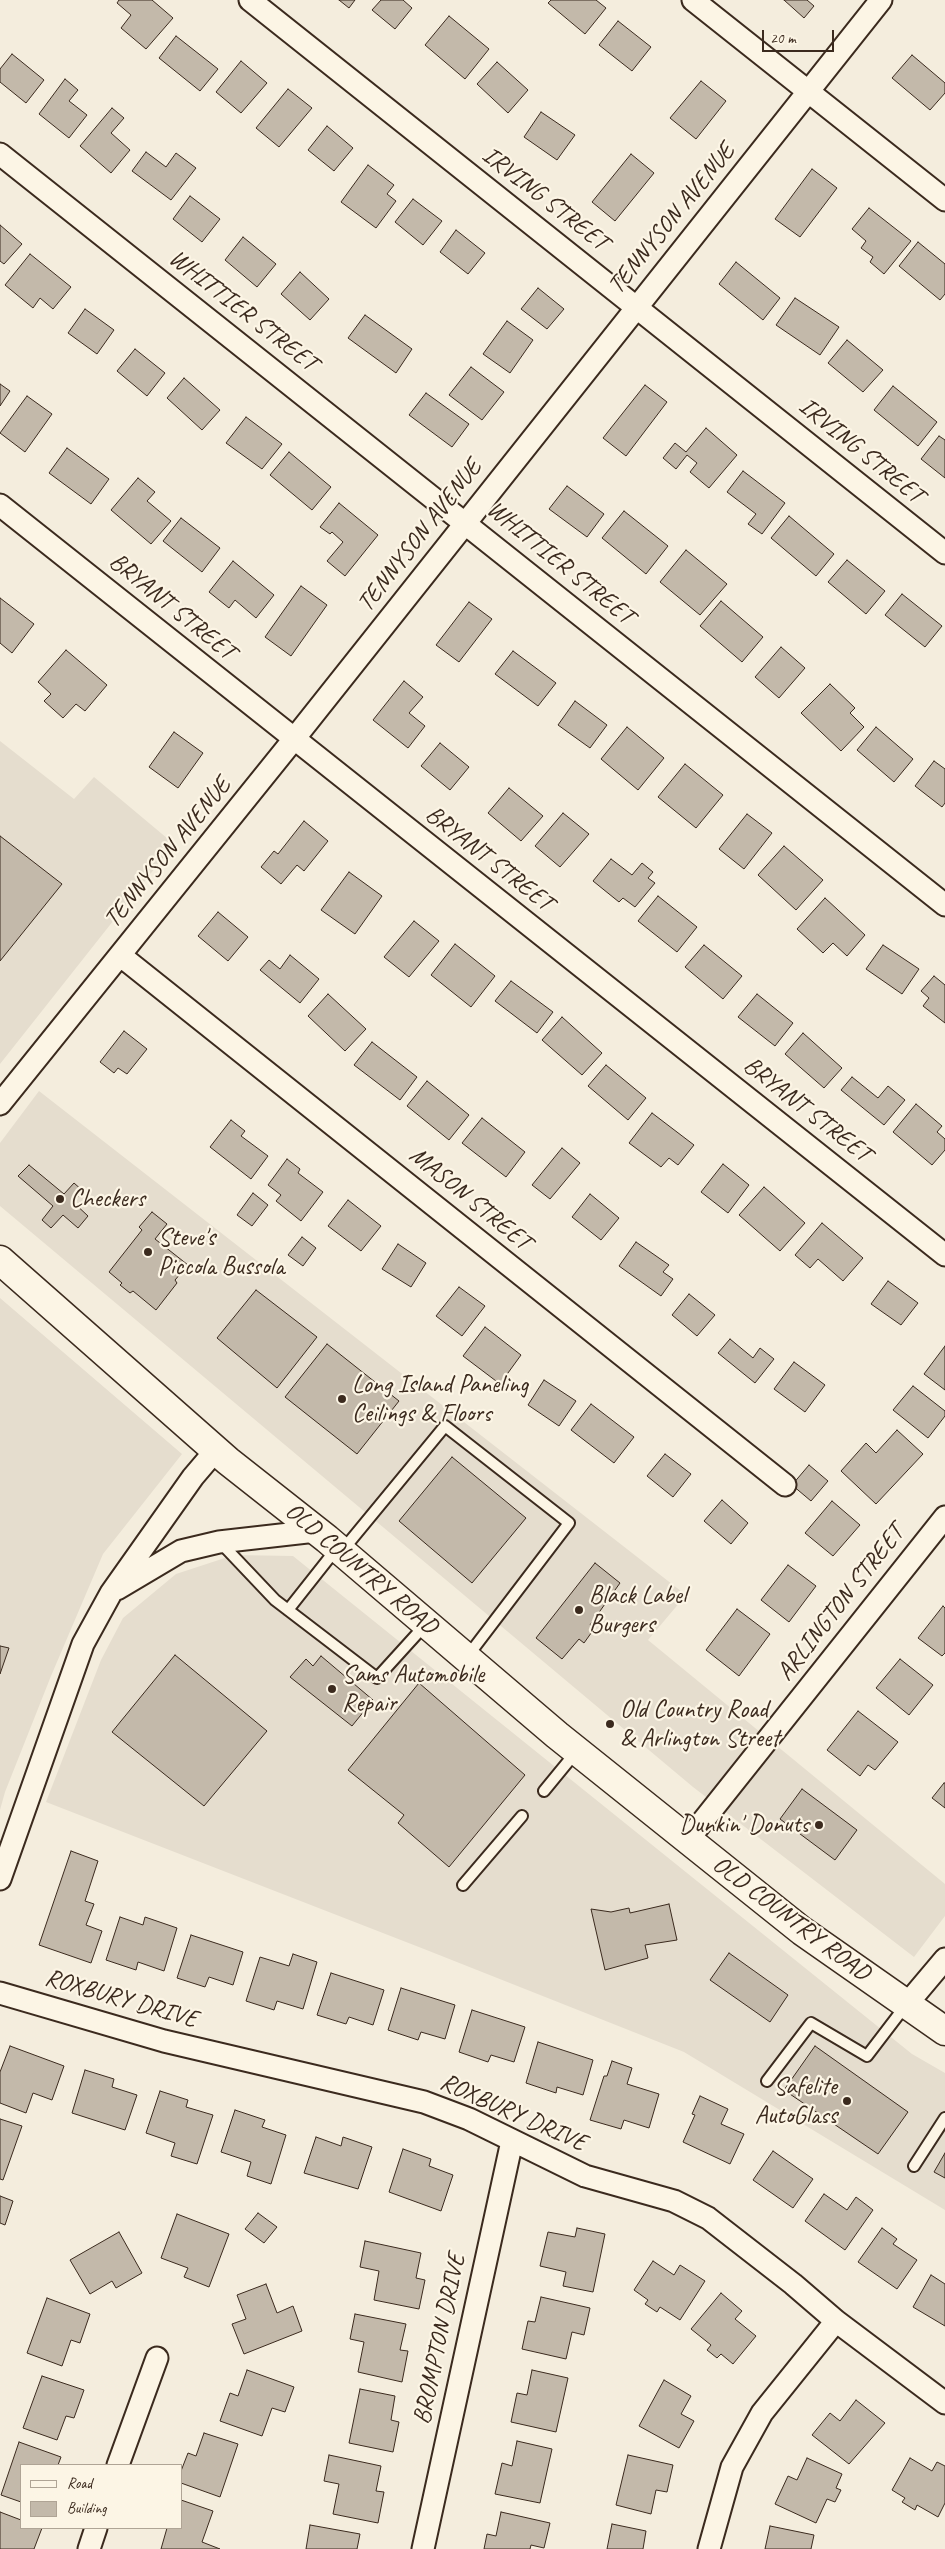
<!DOCTYPE html>
<html>
<head>
<meta charset="utf-8">
<style>
	body { margin:0 }
	#map { position:relative; width:945px; height:2549px; overflow:hidden; background:#f4eddd; font-family:Caveat,sans-serif }
	canvas { display:block }
	.legend { position:absolute; left:20px; top:2464px; width:162px; height:65px; box-sizing:border-box; background:#fcf5e5; border:1px solid #afa495; margin:0; padding:6px 9px; list-style:none; font-size:15px; color:#3b2a1e }
	.legend li { display:flex; align-items:center; gap:10px; height:25px }
	.legend b { width:25px; border:1px solid #afa495 }
	.scale { position:absolute; left:762px; top:30px; width:72px; height:22px; box-sizing:border-box; border:2px solid #3b2a1e; border-top:0; padding-left:6px; font-size:15px; line-height:18px; white-space:nowrap; color:#3b2a1e; -webkit-text-stroke:4px #fcf5e5; paint-order:stroke }
</style>
</head>
<body>
<div id="map">
<canvas width="945" height="2549"></canvas>
<ul class="legend">
<li><b style="height:6px;background:#fcf5e5"></b>Road</li>
<li><b style="height:14px;background:#c3b9aa"></b>Building</li>
</ul>
<div class="scale">20 m</div>
</div>
<script>
const g = document.querySelector('canvas').getContext('2d');
g.lineJoin = 'round';
function fill(path, color) { g.fillStyle = color; g.fill(path, 'evenodd'); }
const poly = rows => new Path2D(rows.map(r => 'M' + r).join(''));
function stroke(path, color, width, dash) { g.strokeStyle = color; g.lineWidth = width; g.lineCap = dash ? 'butt' : 'round'; g.setLineDash(dash || []); g.stroke(path); }
function write(font, color, halo, rows, align = 'center') {
  g.font = font + ' Caveat,sans-serif'; g.lineWidth = 4.5; g.setLineDash([]); g.textBaseline = 'middle'; g.strokeStyle = halo; g.fillStyle = color; for (const [text, x, y, turn = 0] of rows) {
    g.save(); g.translate(x, y); g.rotate((+turn || 0) * Math.PI / 180); g.textAlign = isNaN(turn) ? turn : align; if (halo) g.strokeText(text, 0, 0); g.fillText(text, 0, 0); g.restore();
  }
}
const built = poly([
	[0,741,74,799,94,777,174,844,0,1064],
	[39,1091,686,1595,648,1640,945,1884,945,1916,914,1957,693,1787,0,1206,0,1143],
	[0,1298,182,1454,103,1554,51,1676,5,1792,0,1810],
	[234,1555,293,1556,912,2054,945,2073,945,2210,684,2052,424,1949,46,1802,101,1660,123,1618,176,1574]
]);
const building = poly([
	[119,0,152,0,173,18,146,49,121,28,131,15,117,3,119,0],
	[339,0,355,0,349,8,339,0],
	[381,0,403,0,412,8,395,29,372,10,381,0],
	[551,0,596,0,606,8,585,34,548,3,551,0],
	[784,0,807,0,814,6,804,18,784,0],
	[449,16,489,49,465,79,425,45,449,16],
	[618,21,651,47,632,71,599,45,618,21],
	[176,36,218,69,200,91,159,58,176,36],
	[12,54,44,80,26,103,0,82,0,69,12,54],
	[912,55,945,83,945,93,930,110,892,78,912,55],
	[241,61,267,83,241,113,216,92,241,61],
	[497,62,528,90,508,113,477,84,497,62],
	[65,79,78,90,69,101,87,115,69,138,39,114,65,79],
	[701,81,726,101,696,139,670,118,701,81],
	[288,89,312,108,279,147,256,128,288,89],
	[112,108,124,118,111,133,130,150,111,173,80,146,112,108],
	[541,112,575,135,557,160,524,137,541,112],
	[327,126,353,148,334,171,308,150,327,126],
	[146,152,166,167,176,153,196,168,171,200,132,171,146,152],
	[631,154,654,173,615,221,592,202,631,154],
	[368,165,394,185,387,194,396,201,376,228,341,202,368,165],
	[812,169,837,188,800,237,775,219,812,169],
	[190,196,220,219,202,242,173,219,190,196],
	[413,199,442,221,423,245,395,222,413,199],
	[869,208,911,241,884,274,870,262,873,257,861,248,866,241,852,229,869,208],
	[0,225,22,244,4,264,0,261,0,225],
	[456,230,485,253,468,274,440,252,456,230],
	[243,237,276,264,257,287,225,260,243,237],
	[918,242,945,264,945,294,940,300,899,266,918,242],
	[30,254,71,287,53,309,40,298,33,308,5,285,30,254],
	[736,262,780,298,763,320,719,284,736,262],
	[300,272,329,299,310,320,281,294,300,272],
	[538,288,564,309,547,329,521,309,538,288],
	[795,298,839,327,820,355,776,325,795,298],
	[85,309,114,330,97,354,68,333,85,309],
	[365,315,412,349,396,373,348,338,365,315],
	[507,321,533,340,510,373,483,354,507,321],
	[847,340,883,370,863,392,828,363,847,340],
	[135,349,165,373,147,396,117,371,135,349],
	[471,367,504,392,482,420,449,395,471,367],
	[184,378,220,410,202,430,167,398,184,378],
	[0,384,10,391,0,406,0,384],
	[645,385,667,402,626,456,603,438,645,385],
	[893,386,937,422,918,446,874,410,893,386],
	[426,393,469,424,452,447,409,415,426,393],
	[27,396,52,414,25,452,0,433,27,396],
	[246,417,282,444,262,469,226,443,246,417],
	[706,428,737,455,709,488,690,472,697,463,687,455,676,469,663,458,675,443,686,452,706,428],
	[939,436,945,440,945,478,921,459,939,436],
	[67,448,109,479,91,504,49,473,67,448],
	[289,452,331,487,312,510,270,475,289,452],
	[743,471,785,503,762,534,748,524,756,514,727,492,743,471],
	[138,478,155,492,147,501,171,521,151,544,111,510,138,478],
	[567,486,604,514,587,537,549,509,567,486],
	[339,503,378,535,345,576,327,561,343,542,332,532,330,534,320,527,339,503],
	[624,511,668,546,646,574,602,538,624,511],
	[789,516,834,554,816,576,771,538,789,516],
	[181,518,220,548,202,572,163,541,181,518],
	[686,550,727,584,700,615,660,582,686,550],
	[847,560,885,591,866,614,828,582,847,560],
	[233,561,274,595,256,618,235,600,229,608,209,592,233,561],
	[301,586,327,605,291,656,265,637,301,586],
	[902,594,942,626,925,647,885,615,902,594],
	[0,598,34,624,12,653,0,643,0,598],
	[721,601,763,637,742,662,700,626,721,601],
	[469,602,492,619,459,662,436,645,469,602],
	[781,647,805,668,779,698,755,677,781,647],
	[66,650,107,685,85,711,76,704,63,718,44,701,51,694,38,682,66,650],
	[513,651,556,683,538,706,495,674,513,651],
	[404,681,423,697,409,713,425,726,408,748,373,720,404,681],
	[830,684,855,708,850,713,864,727,841,751,801,713,830,684],
	[575,701,607,725,590,748,558,725,575,701],
	[627,727,664,758,638,790,601,759,627,727],
	[876,727,913,759,894,782,857,750,876,727],
	[174,732,203,753,178,788,149,767,174,732],
	[440,743,469,767,450,790,421,766,440,743],
	[934,761,945,769,945,803,942,807,915,786,934,761],
	[685,764,723,795,696,828,658,797,685,764],
	[509,788,543,816,521,841,488,813,509,788],
	[563,813,589,834,560,867,535,846,563,813],
	[747,814,772,833,744,869,719,849,747,814],
	[304,821,328,841,304,871,297,865,281,884,261,867,274,851,278,854,304,821],
	[0,836,62,884,0,961,0,836],
	[784,846,823,880,796,910,758,875,784,846],
	[611,859,632,875,642,863,653,872,648,878,655,883,635,907,623,898,619,902,593,881,611,859],
	[349,872,382,896,355,934,321,910,349,872],
	[658,896,697,927,677,952,638,921,658,896],
	[825,898,865,935,847,956,833,943,823,953,797,929,825,898],
	[218,912,248,937,228,961,198,936,218,912],
	[414,921,439,941,409,977,384,957,414,921],
	[455,944,495,976,471,1007,431,975,455,944],
	[704,945,742,976,723,999,685,967,704,945],
	[883,945,919,969,902,994,866,969,883,945],
	[290,955,319,979,300,1003,260,970,269,960,280,969,290,955],
	[934,976,945,985,945,1023,923,1006,929,998,921,991,934,976],
	[511,981,553,1012,537,1033,495,1001,511,981],
	[328,994,366,1029,345,1051,308,1016,328,994],
	[757,994,793,1023,775,1046,738,1017,757,994],
	[562,1017,602,1053,582,1075,542,1040,562,1017],
	[124,1031,147,1049,127,1074,118,1068,114,1073,100,1062,124,1031],
	[803,1033,842,1068,824,1088,785,1054,803,1033],
	[372,1042,417,1077,400,1100,354,1065,372,1042],
	[606,1065,646,1098,628,1120,588,1086,606,1065],
	[852,1077,878,1098,888,1086,905,1100,884,1125,841,1090,852,1077],
	[427,1081,469,1115,449,1140,407,1106,427,1081],
	[916,1104,942,1126,937,1132,945,1139,945,1150,932,1165,893,1132,916,1104],
	[652,1113,694,1145,678,1165,669,1158,661,1167,629,1143,652,1113],
	[482,1118,525,1152,506,1177,462,1143,482,1118],
	[231,1120,245,1131,241,1136,268,1156,251,1179,210,1147,231,1120],
	[562,1148,580,1163,550,1199,532,1185,562,1148],
	[287,1159,300,1169,298,1173,323,1192,301,1221,276,1201,281,1195,268,1185,287,1159],
	[723,1164,749,1185,728,1213,701,1192,723,1164],
	[29,1165,64,1194,74,1183,83,1191,73,1202,88,1216,78,1228,63,1215,51,1228,42,1220,53,1206,18,1176,29,1165],
	[764,1187,805,1223,780,1251,739,1215,764,1187],
	[253,1193,268,1205,252,1226,237,1215,253,1193],
	[590,1194,619,1218,601,1240,572,1217,590,1194],
	[348,1200,381,1226,361,1251,328,1226,348,1200],
	[152,1212,167,1224,155,1239,188,1265,175,1280,177,1283,156,1310,133,1291,130,1293,120,1285,122,1283,109,1272,142,1230,139,1227,152,1212],
	[822,1223,863,1258,843,1281,818,1259,810,1268,795,1255,822,1223],
	[302,1237,316,1248,303,1266,288,1255,302,1237],
	[636,1242,669,1265,663,1272,673,1279,661,1296,619,1266,636,1242],
	[398,1244,426,1263,411,1287,382,1269,398,1244],
	[888,1281,918,1303,901,1325,871,1304,888,1281],
	[459,1287,485,1306,462,1336,436,1316,459,1287],
	[256,1290,317,1337,277,1388,217,1338,256,1290],
	[689,1294,715,1315,697,1336,672,1315,689,1294],
	[485,1327,521,1355,500,1384,463,1356,485,1327],
	[730,1339,753,1358,760,1348,774,1359,755,1383,718,1353,730,1339],
	[327,1344,399,1401,357,1454,285,1397,327,1344],
	[945,1346,945,1390,924,1374,945,1346],
	[794,1362,825,1385,805,1412,774,1389,794,1362],
	[544,1380,576,1401,559,1426,528,1405,544,1380],
	[913,1386,945,1411,945,1416,928,1438,893,1410,913,1386],
	[591,1404,634,1437,614,1463,571,1430,591,1404],
	[897,1430,923,1454,876,1504,841,1471,866,1443,876,1453,897,1430],
	[665,1454,691,1474,673,1497,647,1476,665,1454],
	[452,1457,526,1518,472,1583,399,1521,452,1457],
	[809,1465,828,1481,811,1501,792,1485,809,1465],
	[722,1500,748,1523,731,1544,704,1521,722,1500],
	[832,1501,860,1525,833,1556,805,1533,832,1501],
	[595,1563,620,1583,590,1625,594,1629,584,1643,579,1639,562,1659,536,1638,595,1563],
	[788,1565,816,1586,789,1622,761,1600,788,1565],
	[943,1606,945,1608,945,1653,942,1656,918,1638,943,1606],
	[737,1609,770,1634,739,1676,706,1650,737,1609],
	[0,1646,9,1648,0,1674,0,1646],
	[175,1655,267,1731,204,1806,112,1732,175,1655],
	[321,1656,373,1700,352,1726,290,1677,306,1659,313,1666,321,1656],
	[900,1659,933,1685,909,1715,876,1688,900,1659],
	[419,1683,525,1775,449,1867,398,1823,404,1815,348,1770,419,1683],
	[858,1711,898,1742,875,1770,868,1765,860,1776,827,1750,858,1711],
	[944,1783,945,1783,945,1808,932,1798,944,1783],
	[802,1789,857,1830,835,1860,780,1819,802,1789],
	[71,1851,98,1861,85,1901,94,1904,86,1925,102,1931,91,1963,39,1945,71,1851],
	[669,1904,677,1940,645,1945,648,1958,605,1970,591,1909,611,1912,629,1908,630,1913,669,1904],
	[120,1917,143,1925,145,1917,177,1928,164,1971,138,1962,136,1970,106,1960,120,1917],
	[191,1935,243,1952,233,1985,209,1977,205,1987,177,1978,191,1935],
	[729,1953,788,1995,770,2022,710,1980,729,1953],
	[293,1954,317,1962,303,2009,277,2001,274,2010,246,2001,260,1957,289,1966,293,1954],
	[331,1973,384,1990,373,2025,349,2017,346,2024,317,2015,331,1973],
	[401,1988,455,2005,445,2039,421,2032,418,2040,388,2030,401,1988],
	[472,2010,525,2027,514,2062,491,2055,488,2062,459,2052,472,2010],
	[538,2042,593,2060,583,2095,557,2087,556,2093,526,2083,538,2042],
	[10,2046,64,2066,52,2100,33,2093,26,2113,0,2103,0,2072,10,2046],
	[815,2046,908,2112,878,2154,784,2090,815,2046],
	[612,2061,632,2068,627,2084,659,2094,649,2128,624,2120,621,2129,590,2120,604,2076,607,2076,612,2061],
	[85,2070,114,2079,112,2087,137,2095,125,2130,72,2113,85,2070],
	[160,2091,188,2100,186,2107,213,2115,197,2164,171,2156,175,2143,146,2133,160,2091],
	[700,2096,728,2109,721,2124,744,2134,730,2164,683,2142,695,2115,692,2114,700,2096],
	[235,2110,265,2120,262,2127,286,2135,271,2184,247,2176,251,2162,221,2152,235,2110],
	[0,2119,22,2126,3,2180,0,2179,0,2119],
	[316,2137,341,2146,343,2137,372,2147,358,2189,304,2173,316,2137],
	[403,2149,431,2159,429,2166,453,2175,441,2211,389,2192,403,2149],
	[773,2151,813,2179,793,2208,753,2180,773,2151],
	[945,2153,945,2178,934,2172,945,2153],
	[824,2194,847,2210,856,2197,873,2210,845,2250,805,2221,824,2194],
	[0,2196,13,2201,5,2225,0,2223,0,2196],
	[258,2213,277,2227,264,2243,245,2229,258,2213],
	[177,2214,229,2234,209,2287,184,2277,188,2268,161,2258,177,2214],
	[577,2228,605,2234,593,2292,563,2286,566,2272,540,2266,548,2232,575,2237,577,2228],
	[882,2228,897,2239,893,2244,917,2260,897,2289,858,2262,882,2228],
	[119,2232,142,2273,116,2288,112,2281,90,2294,70,2260,119,2232],
	[365,2241,421,2253,416,2278,425,2280,419,2309,374,2300,379,2271,360,2267,365,2241],
	[653,2261,674,2275,680,2265,705,2281,680,2320,660,2307,657,2312,645,2304,648,2300,634,2290,653,2261],
	[931,2275,945,2284,945,2326,913,2307,931,2275],
	[266,2284,277,2313,293,2306,302,2331,244,2354,232,2324,246,2319,237,2295,266,2284],
	[721,2293,742,2311,735,2319,756,2336,733,2364,721,2354,717,2358,707,2350,711,2345,691,2329,721,2293],
	[541,2297,590,2308,584,2335,572,2332,566,2359,522,2349,528,2321,535,2322,541,2297],
	[47,2298,90,2314,80,2343,71,2340,62,2366,27,2353,47,2298],
	[355,2314,406,2324,400,2350,408,2351,402,2382,358,2372,364,2342,350,2339,355,2314],
	[247,2370,294,2387,285,2412,272,2408,262,2436,220,2421,230,2393,238,2396,247,2370],
	[532,2370,568,2378,556,2432,511,2422,517,2393,527,2395,532,2370],
	[42,2376,84,2390,74,2418,66,2416,57,2440,23,2428,42,2376],
	[664,2380,691,2396,681,2414,694,2421,679,2448,639,2426,664,2380],
	[360,2389,395,2396,391,2420,399,2422,393,2452,349,2443,360,2389],
	[856,2400,885,2423,849,2464,812,2435,830,2413,840,2421,856,2400],
	[204,2433,238,2444,220,2497,181,2483,181,2471,188,2453,196,2456,204,2433],
	[517,2441,552,2449,540,2503,495,2494,502,2463,512,2466,517,2441],
	[19,2442,61,2457,58,2465,21,2465,21,2502,1,2495,19,2442],
	[329,2455,381,2466,376,2491,384,2492,378,2523,333,2514,339,2484,324,2481,329,2455],
	[628,2455,673,2465,667,2492,656,2490,651,2514,616,2505,628,2455],
	[807,2458,842,2474,836,2488,841,2490,835,2502,827,2499,816,2523,775,2504,788,2476,797,2480,807,2458],
	[910,2458,932,2471,937,2462,945,2466,945,2503,938,2517,917,2505,915,2510,902,2502,905,2498,892,2490,910,2458],
	[181,2500,213,2511,202,2542,220,2549,161,2549,167,2528,181,2528,181,2500],
	[0,2512,21,2520,21,2528,42,2528,34,2549,0,2549,0,2512],
	[501,2512,550,2523,544,2548,531,2545,530,2549,484,2549,487,2534,496,2536,501,2512],
	[612,2524,646,2531,643,2549,607,2549,612,2524],
	[310,2525,360,2534,357,2549,306,2549,310,2525],
	[770,2526,814,2535,811,2549,765,2549,770,2526]
]);
const lane = poly([
	[220,1542,275,1600,377,1678,426,1624],
	[342,1551,445,1426,569,1523,467,1657],
	[288,1610,337,1548],
	[544,1791,576,1752],
	[463,1885,522,1816],
	[767,2081,811,2023,867,2056,906,2005],
	[914,2166,945,2118]
]);
const street = poly([
	[250,0,945,553],
	[693,0,945,200],
	[0,154,945,905],
	[0,505,945,1255],
	[121,956,785,1485],
	[0,1104,294,739,881,0],
	[117,1589,181,1551,219,1542,316,1531],
	[687,1841,945,1517],
	[0,1879,83,1644,111,1593,193,1477,216,1450],
	[0,1993,164,2041,424,2102,469,2119,585,2176,674,2201,708,2218,793,2284,836,2321,945,2403],
	[907,2004,945,1959],
	[118,2465,157,2358],
	[89,2549,96,2528],
	[423,2549,512,2141],
	[709,2549,732,2467,762,2413,836,2321]
]);
const primary = poly([
	[0,1260,228,1461,327,1539,557,1735,802,1931,945,2031]
]);
const markers = [
	[60,1199,5,"#3b2a1e"],
	[148,1252,5,"#3b2a1e"],
	[342,1399,5,"#3b2a1e"],
	[579,1610,5,"#3b2a1e"],
	[332,1689,5,"#3b2a1e"],
	[610,1724,5,"#3b2a1e"],
	[819,1825,5,"#3b2a1e"],
	[847,2101,5,"#3b2a1e"]
];
const streetNames = [
	["IRVING STREET",545,199,38],
	["TENNYSON AVENUE",672,219,-51],
	["WHITTIER STREET",243,311,38],
	["IRVING STREET",861,451,39],
	["TENNYSON AVENUE",420,536,-52],
	["WHITTIER STREET",560,563,39],
	["BRYANT STREET",172,607,39],
	["TENNYSON AVENUE",168,853,-51],
	["BRYANT STREET",489,859,38],
	["BRYANT STREET",807,1110,38],
	["MASON STREET",470,1199,39],
	["OLD COUNTRY ROAD",361,1569,40],
	["ARLINGTON STREET",841,1603,-52],
	["OLD COUNTRY ROAD",791,1919,37],
	["ROXBURY DRIVE",121,1999,16],
	["ROXBURY DRIVE",513,2113,24],
	["BROMPTON DRIVE",440,2339,-78]
];
const poiNames = [
	["Checkers",70,1199],
	["Steve's",158,1238],
	["Piccola Bussola",158,1267],
	["Long Island Paneling",352,1385],
	["Ceilings & Floors",352,1414],
	["Black Label",589,1596],
	["Burgers",589,1625],
	["Sams Automobile",342,1675],
	["Repair",342,1704],
	["Old Country Road",620,1710],
	["& Arlington Street",620,1739],
	["Dunkin' Donuts",809,1825,"right"],
	["Safelite",837,2087,"right"],
	["AutoGlass",837,2116,"right"]
];
fill(built, '#e5ddce');
fill(building, '#c3b9aa');
stroke(building, '#3b2a1e', 1);
stroke(lane, '#3b2a1e', 14);
stroke(street, '#3b2a1e', 25);
stroke(primary, '#3b2a1e', 31);
stroke(lane, '#fcf5e5', 10);
stroke(street, '#fcf5e5', 21);
stroke(primary, '#fcf5e5', 28);
for (const [x, y, r, color] of markers) { const dot = new Path2D(); dot.arc(x, y, r, 0, 2 * Math.PI); g.fillStyle = color; g.fill(dot); stroke(dot, '#fcf5e5', 2); }
write('25px', '#3b2a1e', '#fcf5e5', streetNames);
write('25px', '#3b2a1e', '#fcf5e5', poiNames, 'left');
</script>
</body>
</html>
